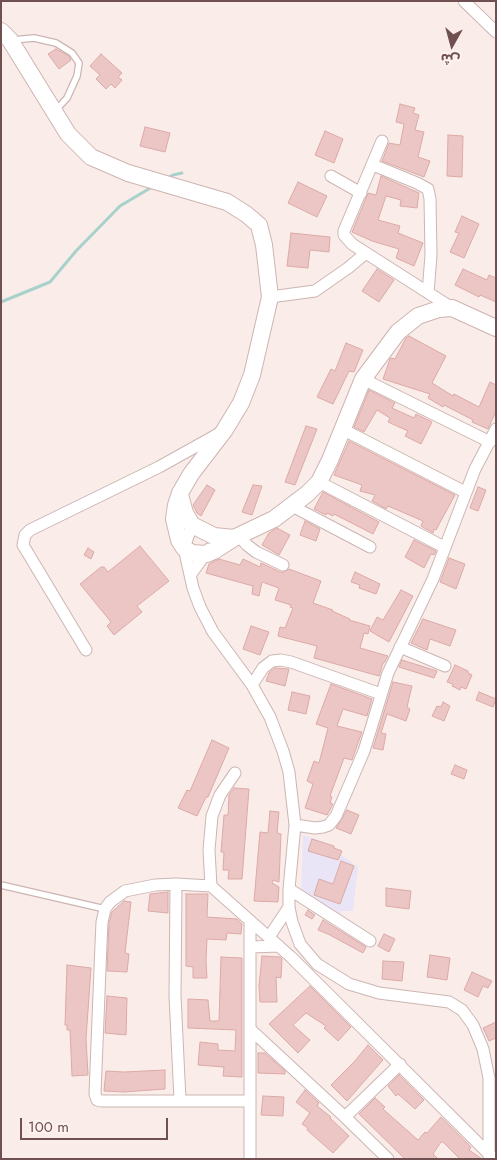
<!DOCTYPE html>
<html>
<head>
<meta charset="utf-8">
<style>
	body { margin:0 }
	#map { position:relative; width:497px; height:1160px; overflow:hidden; background:#faede9; font-family:Jost,"Noto Sans Arabic",sans-serif }
	canvas { display:block }
	.frame { position:absolute; inset:0; border:2px solid #705050; pointer-events:none }
	.north { position:absolute; left:427px; top:20px; width:50px; height:50px; -webkit-text-stroke:4px #fdf2ee; paint-order:stroke; rotate:187deg; font-size:14px; font-weight:700; line-height:20px; text-align:center; color:#705050 }
	.north::after { content:''; display:block; margin:auto; width:18px; height:22px; background:#705050; clip-path:polygon(50% 0,100% 100%,50% 72%,0 100%) }
	.scale { position:absolute; left:20px; top:1118px; width:148px; height:22px; box-sizing:border-box; border:2px solid #705050; border-top:0; padding-left:6px; font-size:15px; line-height:18px; white-space:nowrap; color:#705050; -webkit-text-stroke:4px #fdf2ee; paint-order:stroke }
</style>
</head>
<body>
<div id="map">
<canvas width="497" height="1160"></canvas>
<div class="frame"></div>
<div class="north">ش</div>
<div class="scale">100 m</div>
</div>
<script>
const g = document.querySelector('canvas').getContext('2d');
g.lineJoin = 'round';
function fill(path, color) { g.fillStyle = color; g.fill(path, 'evenodd'); }
const poly = rows => new Path2D(rows.map(r => 'M' + r).join(''));
function stroke(path, color, width, dash) { g.strokeStyle = color; g.lineWidth = width; g.lineCap = dash ? 'butt' : 'round'; g.setLineDash(dash || []); g.stroke(path); }
const education = poly([
	[303,835,326,843,358,867,353,911,342,911,337,917,301,893]
]);
const stream = poly([
	[166,179,173,175,182,173],
	[1,302,50,282,76,251,120,206,152,187]
]);
const building = poly([
	[56,49,69,56,71,60,59,69,48,54,56,49],
	[101,54,122,73,118,77,122,80,115,88,111,84,106,89,96,79,100,75,90,66,101,54],
	[400,104,415,108,413,113,419,115,415,130,424,132,418,157,430,161,424,177,382,161,389,143,400,145,404,124,396,122,400,104],
	[145,127,170,133,165,152,140,146,145,127],
	[325,131,343,139,334,163,315,155,325,131],
	[448,135,463,136,462,177,447,176,448,135],
	[381,176,419,193,417,208,400,206,401,200,386,196,378,220,400,226,398,233,423,243,414,266,396,258,399,249,372,241,352,232,368,193,376,195,381,176],
	[298,182,327,196,317,217,288,203,298,182],
	[462,216,479,224,464,258,450,252,459,233,455,232,462,216],
	[291,233,330,237,329,252,310,250,308,268,287,266,291,233],
	[377,269,394,280,379,302,362,291,377,269],
	[463,269,487,280,489,275,496,278,496,302,480,295,479,297,455,285,463,269],
	[409,336,446,356,432,383,453,396,454,394,479,407,490,382,496,385,496,411,488,429,472,422,473,420,444,405,443,407,428,398,430,394,383,379,390,359,391,358,395,359,406,338,409,336],
	[346,343,363,350,354,372,349,371,333,404,317,397,331,369,335,371,346,343],
	[369,390,395,403,392,408,414,418,416,414,432,422,421,444,405,436,408,431,388,422,390,418,377,410,364,432,354,427,369,390],
	[306,426,317,429,295,485,285,482,306,426],
	[349,441,455,495,436,530,434,529,433,533,421,526,423,521,388,506,386,509,372,501,375,495,360,491,362,485,334,475,349,441],
	[207,485,215,490,201,516,197,513,193,505,207,485],
	[253,485,262,486,252,515,242,512,253,485],
	[478,487,486,490,478,511,470,508,478,487],
	[323,492,379,522,373,534,334,514,333,516,327,513,326,515,314,509,323,492],
	[305,521,320,529,316,541,300,535,305,521],
	[277,528,290,535,279,555,262,545,269,533,277,528],
	[414,540,436,551,434,555,431,554,424,568,405,557,414,540],
	[140,546,169,581,137,606,142,612,114,635,107,626,111,622,80,584,101,567,104,567,108,572,140,546],
	[88,548,94,552,91,559,84,555,88,548],
	[449,558,465,564,456,589,440,582,449,558],
	[219,559,240,565,243,559,260,567,261,563,280,572,284,572,289,569,321,581,313,603,333,610,332,611,350,619,349,620,370,626,368,634,364,633,360,648,388,656,384,663,383,663,379,676,314,658,317,646,278,636,280,627,285,628,293,608,290,607,291,605,275,600,279,588,262,582,259,596,252,594,253,586,206,573,209,564,219,559],
	[355,572,380,584,376,594,359,588,360,585,351,582,355,572],
	[401,590,413,596,389,642,370,631,377,617,383,620,401,590],
	[423,619,456,630,450,646,430,639,427,650,411,643,423,619],
	[251,626,269,632,260,655,243,649,251,626],
	[402,660,437,671,434,678,399,667,402,660],
	[455,665,468,671,468,673,472,675,466,689,461,687,460,690,452,686,453,684,447,682,455,665],
	[275,668,289,669,285,686,266,681,269,673,275,668],
	[393,682,412,686,407,707,410,709,406,721,387,714,381,733,386,734,383,750,373,748,393,682],
	[331,684,372,699,367,716,343,709,337,726,362,732,352,760,344,758,330,796,332,797,330,803,333,804,327,815,305,808,313,784,307,781,314,761,319,763,328,728,316,724,331,684],
	[292,692,310,696,306,714,288,710,292,692],
	[479,692,496,699,493,707,476,700,479,692],
	[443,702,450,706,444,721,432,716,437,706,441,707,443,702],
	[212,740,229,748,208,797,206,797,197,816,178,808,187,790,190,791,212,740],
	[455,765,467,770,464,779,451,774,455,765],
	[234,788,249,789,242,879,228,879,229,870,223,870,224,852,221,852,224,815,228,815,229,795,234,788],
	[347,810,359,815,351,834,336,828,347,810],
	[270,811,279,812,277,833,281,834,279,882,273,880,272,883,279,887,278,902,254,901,260,832,268,833,270,811],
	[312,839,334,846,334,848,342,851,338,860,308,851,312,839],
	[341,861,354,866,340,904,314,895,319,879,333,884,341,861],
	[386,888,411,891,409,909,386,906,386,888],
	[168,892,168,913,148,911,150,894,168,892],
	[186,894,208,894,207,917,237,919,242,924,241,934,227,933,226,940,207,939,206,961,207,978,193,978,193,967,186,966,186,894],
	[124,901,131,902,125,953,129,954,127,972,107,971,109,923,112,912,124,901],
	[308,910,315,915,312,919,305,915,308,910],
	[323,920,366,947,363,953,328,934,318,930,323,920],
	[384,934,395,939,389,952,378,946,384,934],
	[430,955,450,958,447,980,427,977,430,955],
	[262,956,280,957,282,959,281,978,276,977,277,1002,260,1002,259,986,262,956],
	[221,957,242,958,242,1077,223,1076,224,1067,198,1065,200,1042,218,1044,218,1050,235,1051,236,1030,188,1028,188,999,208,1000,210,1021,219,1021,221,957],
	[383,961,404,962,402,981,382,979,383,961],
	[67,965,91,968,86,1039,88,1075,72,1076,70,1030,67,1030,67,1025,65,1025,67,965],
	[472,972,492,981,488,988,483,986,478,997,464,990,472,972],
	[310,986,351,1027,338,1041,324,1028,326,1026,306,1013,293,1025,310,1040,298,1053,269,1024,310,986],
	[107,996,127,998,126,1035,105,1033,107,996],
	[496,1022,496,1038,489,1041,483,1028,496,1022],
	[368,1045,383,1060,347,1101,331,1085,354,1062,368,1045],
	[258,1053,265,1053,285,1071,285,1074,258,1073,258,1053],
	[165,1070,165,1089,124,1092,104,1091,106,1071,124,1072,165,1070],
	[399,1075,424,1100,415,1109,398,1094,396,1096,388,1086,399,1075],
	[305,1090,319,1103,317,1106,331,1117,330,1118,349,1136,333,1153,307,1130,308,1128,302,1124,310,1113,296,1102,305,1090],
	[263,1096,284,1097,283,1116,261,1115,263,1096],
	[375,1098,385,1107,383,1109,418,1140,425,1132,427,1133,441,1117,471,1147,469,1150,482,1159,460,1159,443,1142,441,1142,433,1154,438,1159,405,1159,359,1114,375,1098]
]);
const lane = poly([
	[13,40,34,38,56,43,72,53,79,63,77,76,67,98,56,110],
	[1,885,105,909]
]);
const street = poly([
	[464,1,496,32],
	[382,141,344,231,344,235,352,244,366,253,452,308],
	[373,165,417,183,428,189,430,199,431,255,428,293],
	[331,176,361,193],
	[270,297,315,291,348,268,366,253],
	[363,379,490,442],
	[344,430,465,492],
	[319,482,444,547],
	[292,506,370,547],
	[192,525,184,548,193,588,200,607,213,632,252,685,270,717,283,751,289,772,295,825,289,889,289,907,292,922,300,944,317,964,349,984,379,993,449,1002,462,1010,473,1025,483,1049,489,1078,489,1157],
	[239,536,247,545,256,552,283,565],
	[191,574,209,549],
	[400,647,445,666],
	[86,650,23,545,25,535,30,530,159,467,220,433],
	[252,685,263,668,272,661,281,660,291,662,381,694],
	[295,825,315,828,323,827,329,825,336,816,364,751,388,673,433,579,475,469,496,429],
	[176,884,175,996,180,1100],
	[211,886,209,850,212,816,220,795,235,773],
	[289,889,370,941],
	[250,921,250,1101,102,1101,97,1100,95,1094,101,944,102,922,105,909,110,902,125,891,155,885,176,884,211,886,291,957,494,1159],
	[269,937,289,907],
	[250,947,279,946],
	[250,1029,345,1117,388,1159],
	[250,1101,250,1159],
	[345,1117,400,1064]
]);
const secondary = poly([
	[1,31,10,40,68,134,91,157,128,173,227,202,246,214,259,225,264,245,270,297,252,375,241,403,224,431,191,474,180,493,176,505,174,519,179,540,184,548,192,553,207,554,214,551,234,538,274,519,307,494,319,482,330,460,363,379,398,332,418,316,439,309,452,308,496,328],
	[180,495,185,513,192,525,214,536,234,538]
]);
fill(education, '#eae5f6');
stroke(stream, '#a7d1ca', 3);
fill(building, '#ebc6c4');
stroke(building, '#dca9a6', 1);
stroke(lane, '#ccb5b3', 8);
stroke(street, '#ccb5b3', 13);
stroke(secondary, '#ceb4b1', 18);
stroke(lane, '#fff', 5.5);
stroke(street, '#fff', 11);
stroke(secondary, '#fff', 16);
</script>
</body>
</html>
